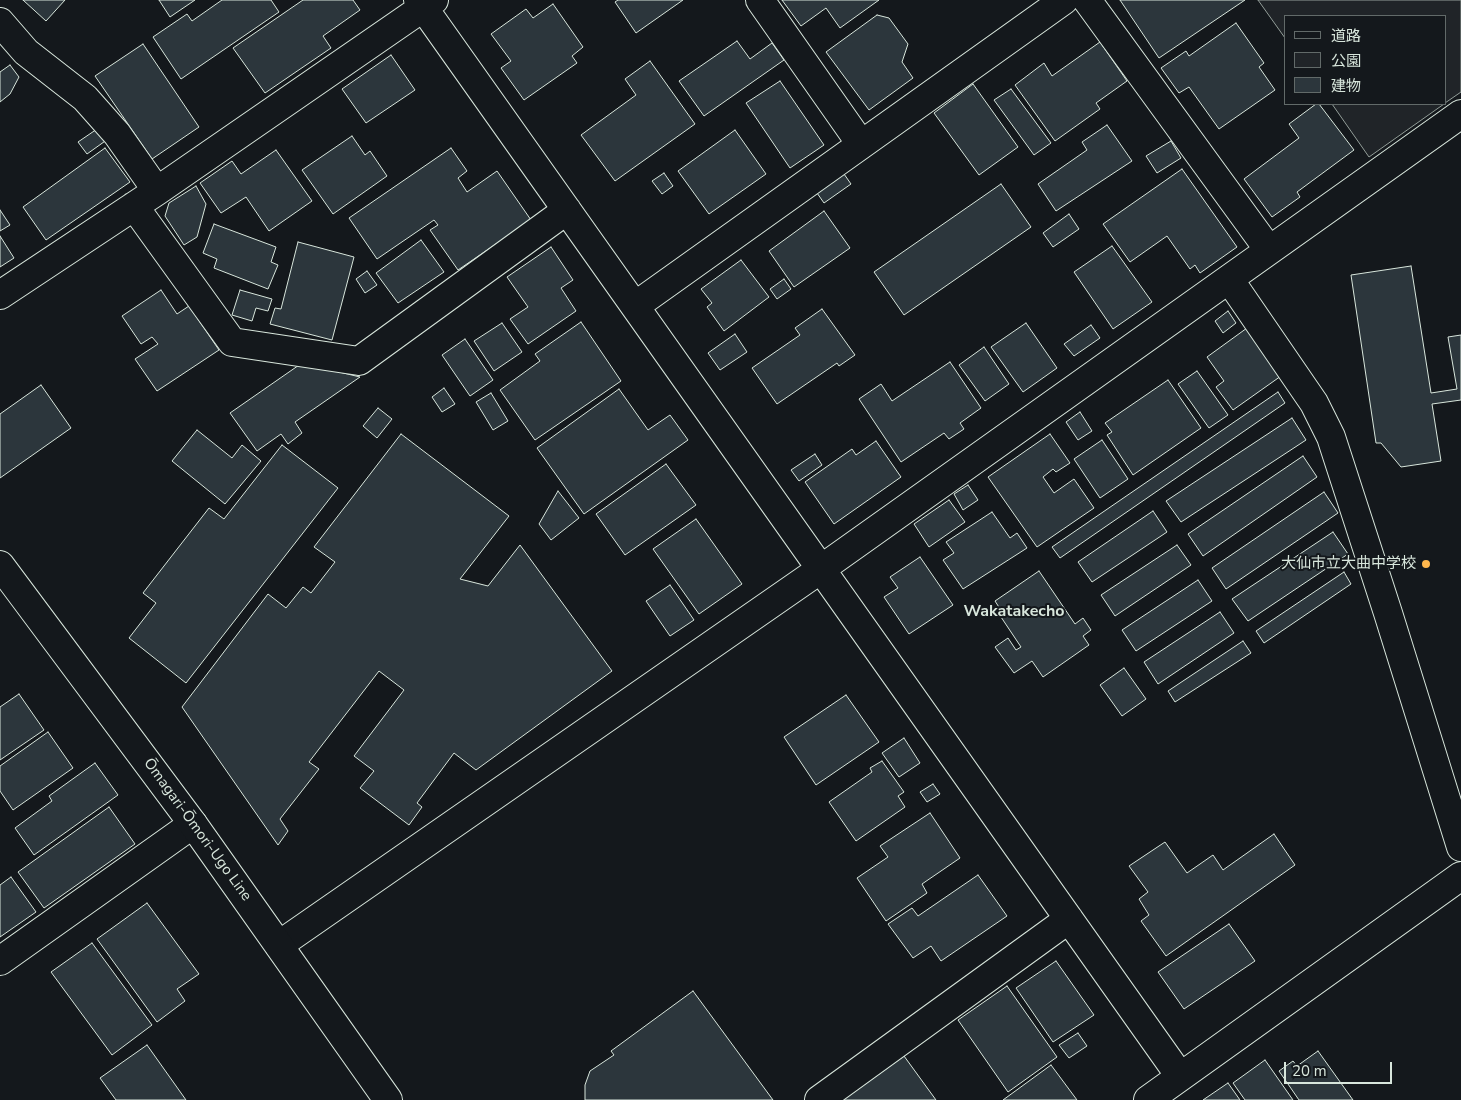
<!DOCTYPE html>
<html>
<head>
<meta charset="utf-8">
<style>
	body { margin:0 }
	#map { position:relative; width:1461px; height:1100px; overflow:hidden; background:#14181c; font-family:"Nunito Sans","Noto Sans JP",sans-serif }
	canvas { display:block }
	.legend { position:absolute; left:1284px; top:15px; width:162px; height:90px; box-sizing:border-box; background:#14181c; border:1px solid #626a69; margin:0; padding:6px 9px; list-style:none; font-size:15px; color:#d8e6dc }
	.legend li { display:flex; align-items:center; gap:10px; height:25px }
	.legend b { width:25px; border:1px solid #626a69 }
	.scale { position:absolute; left:1284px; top:1062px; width:108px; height:22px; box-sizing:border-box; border:2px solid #d8e6dc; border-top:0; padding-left:6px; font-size:15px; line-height:18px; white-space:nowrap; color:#d8e6dc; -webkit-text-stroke:4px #14181c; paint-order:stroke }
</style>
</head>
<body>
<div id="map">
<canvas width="1461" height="1100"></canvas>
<ul class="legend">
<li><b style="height:6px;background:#14181c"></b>道路</li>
<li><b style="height:14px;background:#202428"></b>公園</li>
<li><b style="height:14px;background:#2c363c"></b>建物</li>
</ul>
<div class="scale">20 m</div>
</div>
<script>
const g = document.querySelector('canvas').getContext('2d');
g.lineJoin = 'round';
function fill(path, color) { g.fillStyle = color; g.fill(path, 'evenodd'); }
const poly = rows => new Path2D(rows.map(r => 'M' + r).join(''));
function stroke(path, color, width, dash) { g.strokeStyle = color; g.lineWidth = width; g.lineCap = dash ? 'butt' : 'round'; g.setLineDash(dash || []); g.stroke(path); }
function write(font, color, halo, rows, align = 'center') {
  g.font = font + ' "Nunito Sans","Noto Sans JP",sans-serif'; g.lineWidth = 4; g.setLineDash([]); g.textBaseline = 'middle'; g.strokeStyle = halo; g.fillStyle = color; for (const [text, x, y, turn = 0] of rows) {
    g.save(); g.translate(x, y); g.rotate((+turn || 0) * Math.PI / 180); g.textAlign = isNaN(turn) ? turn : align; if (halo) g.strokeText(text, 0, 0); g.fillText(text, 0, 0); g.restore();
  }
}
const green = poly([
	[1258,0,1461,0,1461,92,1445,103,1445,16,1285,16,1285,38,1258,0],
	[1332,104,1444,104,1369,157,1332,104]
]);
const building = poly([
	[23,0,65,0,46,21,23,0],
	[159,0,195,0,170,17,159,0],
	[222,0,271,0,279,12,181,79,153,37,187,14,192,21,222,0],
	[303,0,353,0,360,10,323,36,331,48,265,93,233,48,303,0],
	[618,0,683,0,636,33,615,2,618,0],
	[782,0,879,0,840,28,826,8,801,26,782,0],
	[1120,0,1245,0,1159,58,1120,0],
	[553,4,583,47,572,56,577,63,524,100,501,68,511,61,491,34,526,9,533,18,553,4],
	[877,15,889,18,908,44,902,62,913,78,869,110,826,52,877,15],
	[1236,23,1264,63,1259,67,1275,90,1219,129,1189,87,1179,93,1161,68,1186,51,1189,56,1236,23],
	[737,41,750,59,772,43,784,60,704,116,679,81,737,41],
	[1100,42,1127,81,1096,103,1100,109,1055,141,1015,85,1044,63,1052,76,1100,42],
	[143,44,199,127,152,159,95,76,143,44],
	[391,55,415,90,366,123,342,89,391,55],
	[650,61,695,124,615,181,581,135,636,95,625,79,650,61],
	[10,65,19,77,10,94,0,102,0,72,10,65],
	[780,81,824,145,790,168,746,103,780,81],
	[973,84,1018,147,979,175,934,113,973,84],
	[1011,89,1051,143,1034,155,994,100,1011,89],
	[1316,104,1319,104,1354,150,1297,192,1300,197,1272,217,1244,179,1299,138,1289,124,1316,104],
	[1107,125,1132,161,1056,211,1038,184,1087,150,1082,142,1107,125],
	[100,127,108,139,87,154,78,142,100,127],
	[735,130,766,174,709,214,678,171,735,130],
	[352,136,365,155,370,151,387,176,333,214,302,170,352,136],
	[1171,141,1181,158,1157,173,1146,156,1171,141],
	[105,148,130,182,46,240,23,207,105,148],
	[451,148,467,171,458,178,467,192,497,171,531,220,458,270,430,230,438,225,434,220,377,259,349,218,451,148],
	[276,150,312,201,269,231,246,197,221,213,200,183,232,161,241,174,276,150],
	[1182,169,1237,247,1200,273,1195,265,1190,269,1167,236,1130,262,1103,224,1182,169],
	[664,173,673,186,662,194,652,181,664,173],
	[844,174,851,184,824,203,817,193,844,174],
	[1001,184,1031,227,904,315,874,272,1001,184],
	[196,186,206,204,197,237,184,245,165,216,169,203,196,186],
	[0,210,10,225,0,231,0,210],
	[824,211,850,248,794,287,769,251,824,211],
	[1069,214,1079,229,1053,247,1043,233,1069,214],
	[214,224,276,247,271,262,278,265,268,289,214,268,217,259,203,253,214,224],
	[0,236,14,258,0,267,0,236],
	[421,240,444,272,398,303,376,273,421,240],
	[298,242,354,257,332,340,270,324,275,308,281,309,298,242],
	[1112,246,1152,302,1113,329,1074,272,1112,246],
	[551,247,573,280,561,288,576,311,528,344,510,319,528,307,507,277,551,247],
	[741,260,769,297,724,331,707,307,712,303,701,289,741,260],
	[1411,266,1431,393,1457,389,1448,337,1461,335,1461,400,1432,404,1441,461,1401,467,1381,443,1376,443,1351,275,1411,266],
	[367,271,377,285,365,293,356,279,367,271],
	[784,279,791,289,777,299,770,289,784,279],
	[161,290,177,314,189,306,219,350,157,391,135,359,158,344,152,337,141,344,122,316,161,290],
	[240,290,272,299,268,311,256,308,252,321,232,315,240,290],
	[822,309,855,355,839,366,837,363,777,404,752,368,800,335,795,328,822,309],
	[1228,311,1236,323,1223,333,1215,321,1228,311],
	[581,322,621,381,535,440,500,390,540,361,535,354,581,322],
	[502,323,522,352,494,371,474,341,502,323],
	[1026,323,1057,368,1023,392,991,347,1026,323],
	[1091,325,1100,338,1074,356,1064,344,1091,325],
	[1247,328,1281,376,1233,410,1216,387,1224,381,1207,357,1247,328],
	[735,334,747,352,720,370,708,353,735,334],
	[465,339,493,380,470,396,442,355,465,339],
	[984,347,1009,384,985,401,959,365,984,347],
	[950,362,981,408,960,423,964,429,949,439,944,433,901,462,859,399,881,384,892,401,950,362],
	[302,363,360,377,295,422,302,433,288,444,281,434,257,451,230,413,302,363],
	[1197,371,1228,415,1209,428,1178,384,1197,371],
	[1168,380,1201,428,1133,475,1107,435,1112,432,1105,423,1168,380],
	[41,385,71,428,0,478,0,414,41,385],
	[444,388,455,404,442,412,432,397,444,388],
	[619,389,648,430,670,415,688,440,584,514,537,448,619,389],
	[1278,392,1285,403,1060,558,1052,547,1278,392],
	[491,393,508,421,493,430,476,402,491,393],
	[378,408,392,419,377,438,363,426,378,408],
	[1080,412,1092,431,1078,440,1066,422,1080,412],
	[1292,418,1306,440,1181,522,1166,501,1292,418],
	[197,430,232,458,242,445,261,461,225,504,172,461,197,430],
	[401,434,509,516,460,579,488,586,520,545,612,671,476,770,454,753,417,803,422,807,409,825,360,788,374,771,354,756,404,690,379,671,309,762,319,769,280,819,288,831,278,845,182,707,268,594,286,608,303,587,311,593,335,562,314,547,401,434],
	[1050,434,1070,463,1056,472,1053,469,1043,477,1054,493,1074,479,1094,508,1037,547,988,477,1050,434],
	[1102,440,1128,479,1100,498,1074,459,1102,440],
	[876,441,901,477,834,524,805,482,852,449,856,455,876,441],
	[282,445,338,488,186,683,129,638,156,603,143,593,209,508,224,519,282,445],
	[815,454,822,465,799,481,791,470,815,454],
	[1303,456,1317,477,1203,556,1188,534,1303,456],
	[666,464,696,505,625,555,596,514,666,464],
	[968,485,978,500,963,510,954,494,968,485],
	[558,491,579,518,551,540,539,524,558,491],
	[1324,492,1338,513,1226,589,1212,568,1324,492],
	[949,500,965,522,929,547,914,524,949,500],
	[1153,511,1167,532,1092,582,1078,562,1153,511],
	[992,512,1010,538,1017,533,1027,548,963,589,943,560,954,553,946,542,992,512],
	[696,519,742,584,699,614,653,549,696,519],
	[1333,532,1348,554,1248,621,1232,599,1333,532],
	[1177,545,1191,565,1115,616,1101,595,1177,545],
	[920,557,953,605,909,634,884,597,898,588,890,577,920,557],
	[1039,571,1075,624,1083,618,1091,630,1083,636,1089,645,1043,677,1032,661,1014,673,995,647,1008,638,1016,650,1021,647,1001,617,1004,615,995,601,1039,571],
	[1344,572,1351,584,1264,643,1256,631,1344,572],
	[1198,580,1212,601,1136,651,1122,630,1198,580],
	[670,585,694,620,670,636,646,601,670,585],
	[1220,612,1234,633,1158,684,1144,662,1220,612],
	[1243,641,1251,653,1175,702,1168,691,1243,641],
	[1124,668,1146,699,1122,716,1100,685,1124,668],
	[19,694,44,730,0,760,0,707,19,694],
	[846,695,879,742,816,785,784,737,846,695],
	[48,732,73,768,13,810,0,791,0,766,48,732],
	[904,738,920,763,899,777,882,753,904,738],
	[882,761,904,792,898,796,905,807,856,841,829,802,872,772,870,768,882,761],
	[95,763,118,795,34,855,15,828,52,801,49,796,95,763],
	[933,784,940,794,927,802,920,792,933,784],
	[109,807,135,844,44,908,18,872,109,807],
	[930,813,960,858,922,884,927,893,886,921,857,878,888,857,880,846,930,813],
	[1274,834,1295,865,1166,956,1141,921,1149,915,1139,899,1148,892,1129,866,1165,842,1187,873,1213,855,1223,870,1274,834],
	[978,875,1007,916,941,961,931,946,913,958,888,924,912,908,918,916,978,875],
	[11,877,36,912,0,937,0,885,11,877],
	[147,903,199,974,177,989,185,1001,157,1022,97,939,147,903],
	[1229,924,1255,961,1184,1009,1158,972,1229,924],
	[92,943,152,1025,112,1055,51,972,92,943],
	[1056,961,1094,1015,1053,1042,1016,988,1056,961],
	[1007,986,1057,1057,1008,1092,958,1020,1007,986],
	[693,991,773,1100,585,1100,585,1085,590,1071,614,1055,611,1051,693,991],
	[1078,1033,1087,1046,1069,1058,1059,1045,1078,1033],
	[147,1045,186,1100,116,1100,100,1078,147,1045],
	[1318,1051,1353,1100,1299,1100,1279,1071,1293,1061,1297,1066,1318,1051],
	[904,1056,936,1100,843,1100,904,1056],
	[1265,1060,1293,1100,1245,1100,1233,1083,1265,1060],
	[1051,1065,1077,1100,1003,1100,1051,1065],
	[1228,1083,1240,1100,1203,1100,1228,1083]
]);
const street = poly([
	[418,0,1180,1076],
	[760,0,861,144],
	[1087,0,1269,250],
	[0,22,26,52,85,98,117,134,157,191],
	[134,206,232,342,359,361,567,210],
	[1229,279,1314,403,1331,437,1388,613,1461,847],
	[0,295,157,191,434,0],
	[635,306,1064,0],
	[279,945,821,569,1461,114],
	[0,961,193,824],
	[819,1100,1069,919],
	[1148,1100,1461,876]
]);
const primary = poly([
	[0,565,193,824,388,1100]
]);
const markers = [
	[1426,564,5,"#ffb74d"]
];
const poiNames = [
	["大仙市立大曲中学校",1416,564]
];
const streetNames = [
	["Ōmagari-Ōmori-Ugo Line",197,830,54]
];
const neighbourhoodNames = [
	["Wakatakecho",1014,612]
];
fill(green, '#202428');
stroke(green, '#939e99', 1);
fill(building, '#2c363c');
stroke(building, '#d8e6dc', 1);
stroke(street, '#d8e6dc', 30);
stroke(primary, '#d8e6dc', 30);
stroke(street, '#14181c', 28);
stroke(primary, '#14181c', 28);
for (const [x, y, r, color] of markers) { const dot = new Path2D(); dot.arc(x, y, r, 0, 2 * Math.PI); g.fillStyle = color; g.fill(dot); stroke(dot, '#14181c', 2); }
write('15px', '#d8e6dc', '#14181c', poiNames, 'right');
write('15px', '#d8e6dc', '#14181c', streetNames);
write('bold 16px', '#d8e6dc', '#14181c', neighbourhoodNames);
</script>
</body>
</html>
